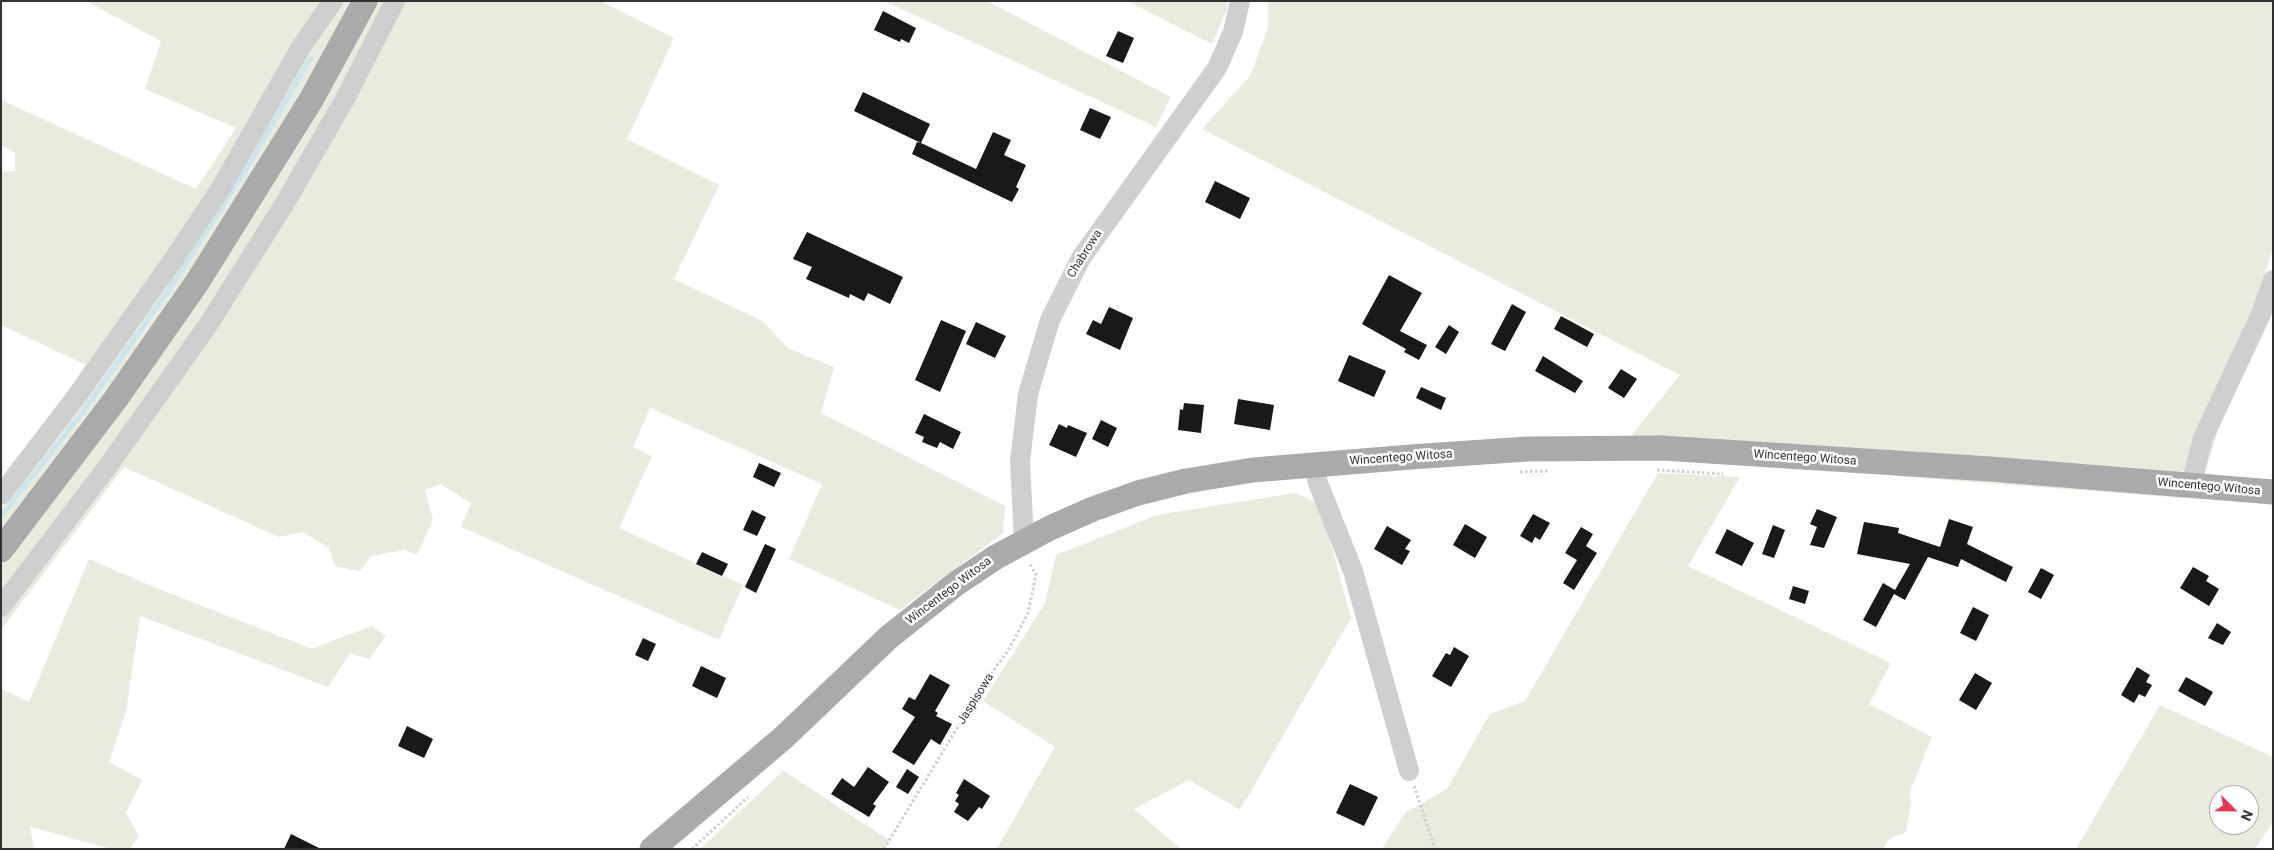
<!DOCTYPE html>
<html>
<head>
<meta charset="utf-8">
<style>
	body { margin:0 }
	#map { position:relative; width:2274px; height:850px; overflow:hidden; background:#fff; font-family:Roboto,sans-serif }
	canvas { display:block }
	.frame { position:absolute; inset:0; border:2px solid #323232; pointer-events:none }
	.north { position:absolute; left:2209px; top:785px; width:50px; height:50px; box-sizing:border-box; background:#fff; border:1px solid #adadad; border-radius:50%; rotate:113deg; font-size:14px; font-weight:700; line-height:20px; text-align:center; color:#323232 }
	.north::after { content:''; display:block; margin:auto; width:18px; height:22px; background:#eb3353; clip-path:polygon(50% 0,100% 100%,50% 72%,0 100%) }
</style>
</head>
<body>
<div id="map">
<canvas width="2274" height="850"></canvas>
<div class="frame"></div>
<div class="north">N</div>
</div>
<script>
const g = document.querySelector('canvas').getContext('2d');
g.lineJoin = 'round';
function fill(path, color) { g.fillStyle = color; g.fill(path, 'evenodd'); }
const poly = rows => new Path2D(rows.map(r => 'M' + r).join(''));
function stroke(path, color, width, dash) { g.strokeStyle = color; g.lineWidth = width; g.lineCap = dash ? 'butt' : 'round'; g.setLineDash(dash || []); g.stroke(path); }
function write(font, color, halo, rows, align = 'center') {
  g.font = font + ' Roboto,sans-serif'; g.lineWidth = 5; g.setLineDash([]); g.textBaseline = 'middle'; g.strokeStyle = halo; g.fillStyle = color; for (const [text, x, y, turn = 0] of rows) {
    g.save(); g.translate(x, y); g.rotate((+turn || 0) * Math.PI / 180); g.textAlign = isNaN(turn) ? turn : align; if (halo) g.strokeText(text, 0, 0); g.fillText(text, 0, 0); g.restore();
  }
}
const green = poly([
	[86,1,355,1,333,44,147,342,1,533,1,509,23,482,41,431,86,365,1,325,1,172,15,171,15,153,1,145,1,100,196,189,236,128,145,89,161,41],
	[375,1,601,1,674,38,627,139,719,185,674,279,762,321,788,348,834,367,821,413,1005,506,1003,533,900,610,789,559,822,484,650,408,633,447,652,456,619,528,743,585,719,640,461,527,471,503,440,484,425,490,433,520,417,555,404,550,371,556,360,571,335,566,329,548,303,532,279,537,124,467,1,630,1,566,69,479],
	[884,1,987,1,1171,97,1156,127],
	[1127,1,1227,1,1227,9,1212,44],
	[1268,1,2273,1,2273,248,2197,499,1906,477,1629,438,1680,375,1202,129,1250,76,1268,28],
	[1658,473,1740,477,1688,566,1891,663,1869,704,1932,737,1910,791,1911,802,1906,832,1889,839,1883,849,1382,849,1405,813,1447,789,1490,714,1525,701],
	[1295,493,1320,504,1351,618,1240,810,1189,780,1134,809,1181,849,997,849,1055,747,983,701,1045,603,1056,555,1157,515],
	[89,559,149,585,312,649,371,626,386,636,369,659,350,653,328,687,140,616,126,712,109,762,142,780,126,813,139,836,130,849,112,849,30,827,34,849,1,849,1,689,29,702],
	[2160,705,2273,757,2273,822,2255,849,2076,849],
	[2219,795,2249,795,2249,825,2219,825],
	[783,771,784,771,889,840,882,849,700,849]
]);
const stream = poly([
	[1,516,82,413,168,291,248,166,310,59]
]);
const building = poly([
	[883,11,916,28,909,43,901,39,900,42,874,30],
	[1118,31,1134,38,1123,63,1106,56],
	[863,92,930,124,921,143,976,169,993,132,1011,140,1004,155,1026,165,1016,187,1019,189,1012,202,912,154,917,142,921,143,854,111],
	[1090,108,1111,117,1100,139,1080,130],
	[1215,181,1250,198,1240,219,1205,202],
	[807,232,903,277,890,304,868,293,864,301,850,294,849,298,806,279,812,267,793,259],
	[1389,275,1422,293,1400,331,1427,345,1419,360,1404,352,1406,349,1362,324],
	[1512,304,1526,312,1505,351,1491,344],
	[1109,307,1133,318,1120,350,1086,334,1093,320,1101,324],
	[1561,316,1594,334,1587,347,1554,329],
	[941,320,966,331,940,392,915,380],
	[976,322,1006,336,995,358,966,344],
	[1449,325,1459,332,1446,354,1435,347],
	[1349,355,1386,371,1374,397,1338,381],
	[1543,356,1583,381,1575,393,1535,371],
	[1621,369,1637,379,1624,398,1608,388],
	[1421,387,1446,398,1441,410,1416,398],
	[1238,399,1274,405,1270,430,1234,424],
	[1184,403,1204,405,1201,433,1178,430,1180,409,1183,410],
	[924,414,961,432,953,449,940,442,937,448,922,442,924,437,915,433],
	[1101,420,1117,428,1108,447,1092,439],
	[1059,424,1067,428,1068,425,1087,433,1076,457,1049,445],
	[759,463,781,473,774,487,753,477],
	[1817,509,1837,517,1824,548,1810,545,1817,527,1810,524],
	[752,510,766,517,757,536,743,530],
	[1533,514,1550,523,1540,540,1535,537,1532,543,1520,536],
	[1949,519,1973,527,1967,544,2013,567,2006,582,1961,559,1958,567,1928,557,1905,600,1894,594,1876,627,1863,620,1883,583,1895,590,1910,564,1857,554,1864,522,1899,528,1898,533,1940,547],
	[1465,524,1487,537,1475,558,1453,545],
	[1773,525,1785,530,1774,558,1762,554],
	[1387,526,1411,540,1405,549,1410,551,1402,565,1374,549],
	[1581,527,1593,534,1586,546,1597,553,1574,590,1563,583,1577,560,1565,553],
	[1727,529,1754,543,1742,566,1715,553],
	[765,544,776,549,756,593,745,587],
	[702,552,728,564,722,576,696,564],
	[2193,567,2209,576,2206,581,2219,589,2209,606,2180,588],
	[2041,568,2054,575,2041,599,2028,592],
	[1793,586,1809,591,1805,604,1789,599],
	[1973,607,1989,615,1976,641,1960,633],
	[2217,623,2231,632,2223,645,2208,638],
	[643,638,656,644,648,661,635,655],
	[1454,647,1469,656,1451,687,1432,676,1446,653,1450,655],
	[701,666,726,678,717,698,692,686],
	[2137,667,2150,675,2146,682,2152,685,2145,697,2139,694,2134,703,2121,695],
	[1975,673,1992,683,1976,710,1959,700],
	[930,674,950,685,935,711,938,713,936,716,952,724,940,745,931,739,914,765,892,752,915,717,902,709,909,697,915,700],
	[2186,677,2213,692,2205,706,2178,691],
	[407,726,433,739,424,758,398,746],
	[868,767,889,782,873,804,876,806,869,817,831,794,842,778,854,787],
	[907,769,919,777,908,794,896,787],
	[964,779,990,796,982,809,979,807,968,821,954,812,959,804,955,801,959,795,956,793],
	[1350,784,1378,797,1364,826,1336,813],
	[291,834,321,849,284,849]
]);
const path = poly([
	[1657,470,1723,474],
	[1520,472,1549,471],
	[1414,786,1435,849],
	[692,849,748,797],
	[884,849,985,682,1009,649,1028,613,1036,575,1029,562]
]);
const minor = poly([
	[1313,464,1318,483,1353,571,1409,771],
	[2191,485,2203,438,2261,314,2273,280],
	[1,495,76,397,173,260,221,188,301,47,333,1],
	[1024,541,1020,461,1028,394,1050,320,1081,258,1217,68,1233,32,1240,1],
	[1,607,108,466,208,325,285,203,345,99,395,1]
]);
const major = poly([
	[1,550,115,400,196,284,311,100,365,1],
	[652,849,783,738,889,637,957,583,996,557,1050,528,1093,509,1138,493,1186,481,1253,470,1411,457,1527,449,1662,448,1990,469,2273,492]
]);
const streetNames = [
	["Chabrowa",1085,254,-58],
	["Wincentego Witosa",1401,458,-4],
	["Wincentego Witosa",1805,458,4],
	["Wincentego Witosa",2209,487,5],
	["Wincentego Witosa",949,591,-37],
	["Jaspisowa",976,699,-58]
];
fill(green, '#e7ecde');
stroke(stream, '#cde5ef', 5);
fill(building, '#191919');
stroke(path, '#cfcfcf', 3, [2.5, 2.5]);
stroke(minor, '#cfcfcf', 20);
stroke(major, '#aaa', 25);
write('12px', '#323232', '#fff', streetNames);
</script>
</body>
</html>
